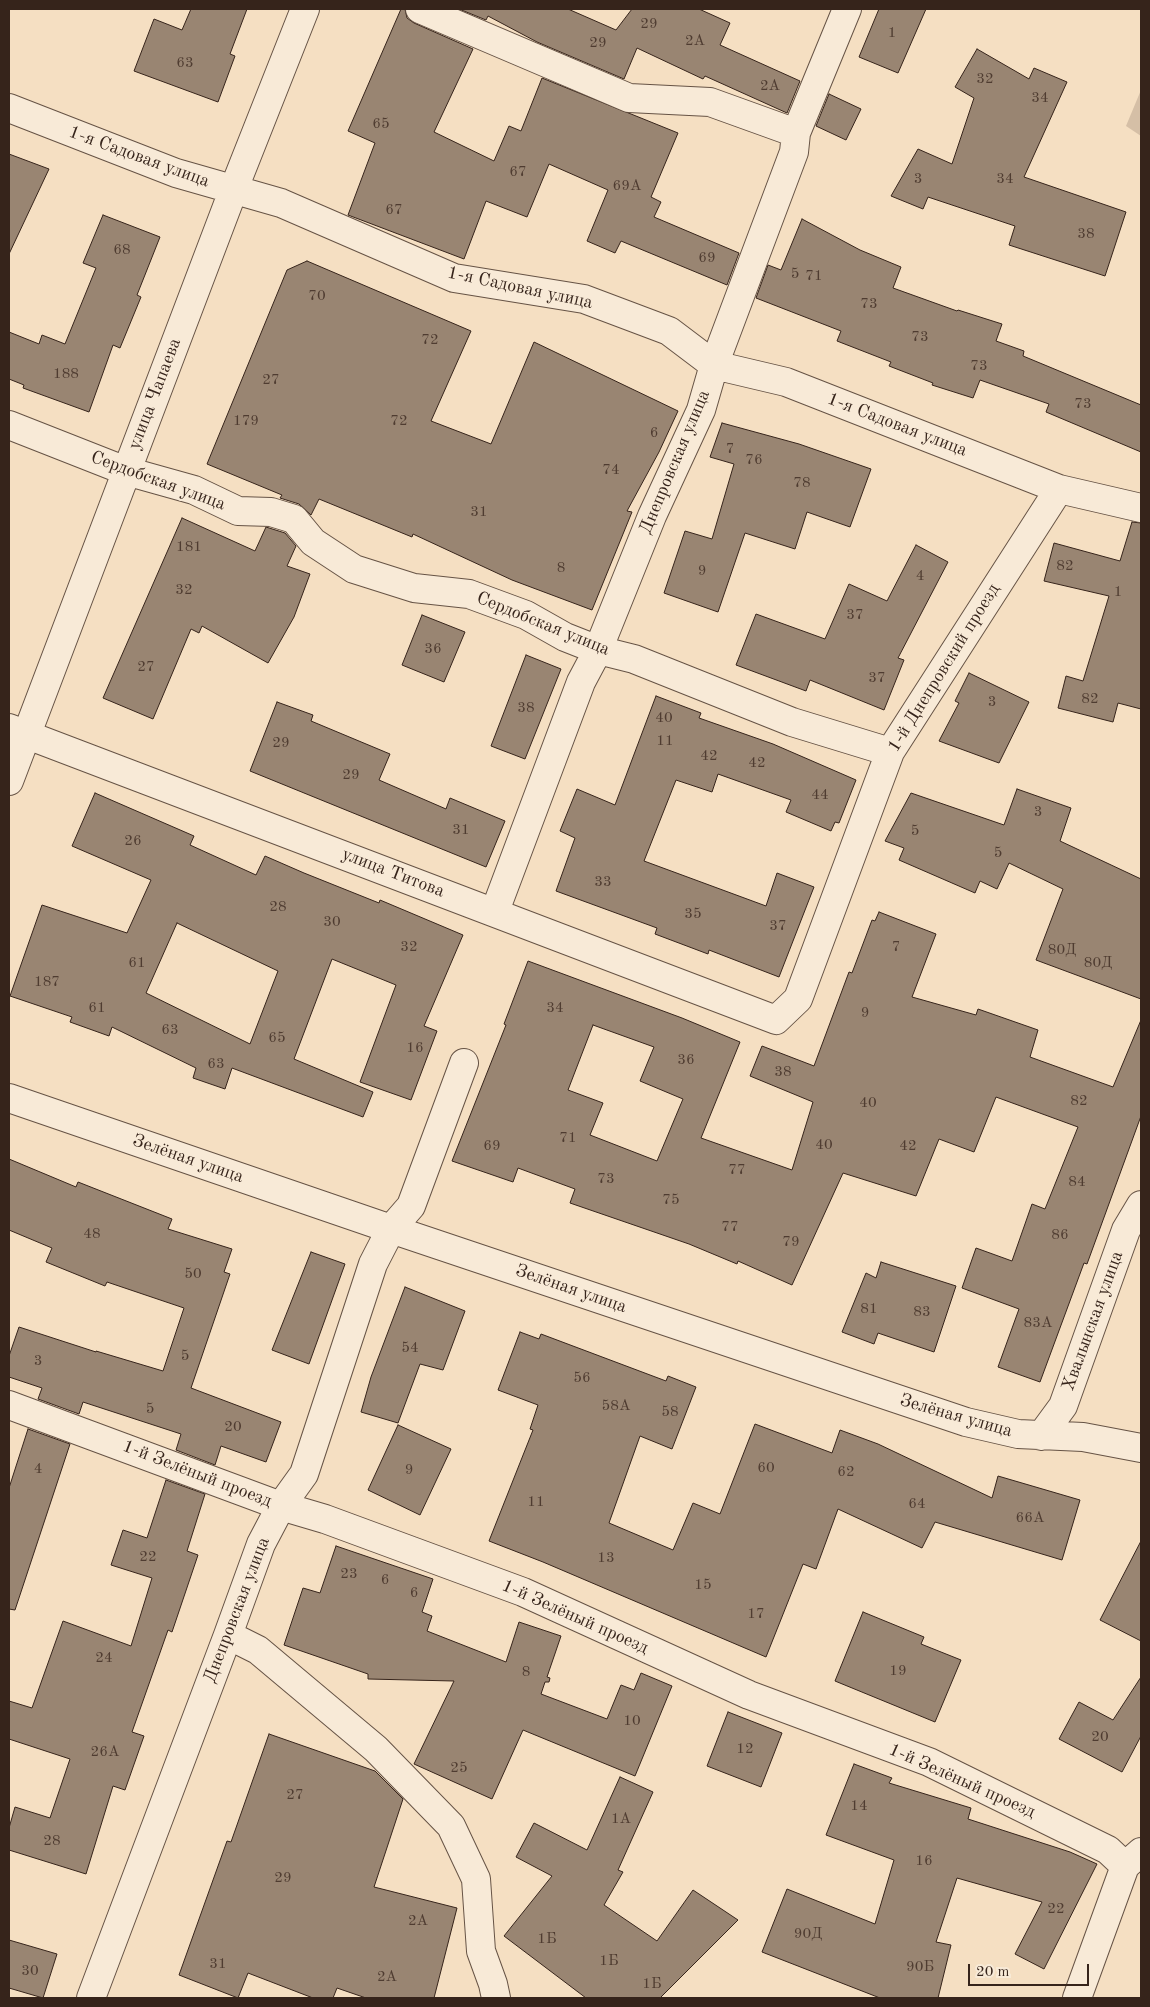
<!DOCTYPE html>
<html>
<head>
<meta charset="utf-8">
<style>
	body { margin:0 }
	#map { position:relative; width:1150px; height:2007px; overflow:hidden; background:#f5dfc2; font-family:"Old Standard TT",serif }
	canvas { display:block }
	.frame { position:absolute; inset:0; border:10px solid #36241b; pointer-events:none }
	.scale { position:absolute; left:968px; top:1964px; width:121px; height:22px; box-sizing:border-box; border:2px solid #36241b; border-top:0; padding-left:6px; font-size:15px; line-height:18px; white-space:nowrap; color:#36241b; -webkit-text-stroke:4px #f8ead7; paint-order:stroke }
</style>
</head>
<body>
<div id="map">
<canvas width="1150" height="2007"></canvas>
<div class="frame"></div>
<div class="scale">20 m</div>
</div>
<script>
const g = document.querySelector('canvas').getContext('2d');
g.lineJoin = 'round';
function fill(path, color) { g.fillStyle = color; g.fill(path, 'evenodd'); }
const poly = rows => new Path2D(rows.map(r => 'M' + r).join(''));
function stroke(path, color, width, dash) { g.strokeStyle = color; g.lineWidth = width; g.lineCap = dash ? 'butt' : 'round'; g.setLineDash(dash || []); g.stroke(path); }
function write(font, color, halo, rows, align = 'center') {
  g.font = font + ' "Old Standard TT",serif'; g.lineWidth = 4; g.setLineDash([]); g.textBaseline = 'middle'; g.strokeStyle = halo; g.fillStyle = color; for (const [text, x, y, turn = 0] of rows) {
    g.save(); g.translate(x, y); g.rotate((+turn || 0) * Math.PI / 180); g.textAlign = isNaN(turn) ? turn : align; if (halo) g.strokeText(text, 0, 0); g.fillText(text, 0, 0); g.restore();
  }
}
const green = poly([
	[1141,90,1141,136,1126,126]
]);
const building = poly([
	[191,9,247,9,230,54,235,56,218,102,134,71,154,19,182,30,191,9],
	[401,9,405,9,407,18,414,23,473,49,434,132,494,161,509,126,521,131,542,78,678,133,651,197,661,202,654,217,739,253,727,285,621,241,615,253,587,241,608,190,549,164,527,217,486,201,464,259,348,215,375,143,348,131,401,9],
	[459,9,568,9,616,30,632,9,699,9,730,23,720,45,800,81,787,113,705,76,703,79,637,48,624,79,537,42,488,16,486,20,459,9],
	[879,9,926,9,898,73,859,57,879,9],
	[977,49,1029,79,1034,68,1067,82,1024,177,1126,212,1105,276,1009,245,1015,226,928,197,923,209,891,196,918,149,952,164,974,98,955,87,977,49],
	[829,94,861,109,846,140,816,126,829,94],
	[9,154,49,169,9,254,9,154],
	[103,215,160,237,137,295,141,297,120,348,113,345,89,412,23,388,24,385,9,379,9,332,39,344,42,335,65,344,96,268,83,263,103,215],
	[802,219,860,250,901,267,893,288,957,311,958,310,1002,324,996,341,1024,351,1023,356,1141,405,1141,452,1046,412,1049,404,980,380,973,398,932,385,933,383,889,366,891,362,837,341,841,331,756,298,768,265,781,270,802,219],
	[307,261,471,331,431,421,491,444,534,342,678,411,659,452,627,511,632,512,592,610,512,580,413,534,412,537,319,499,311,515,299,504,280,498,282,495,207,464,287,270,307,261],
	[722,423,799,444,871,469,850,527,807,512,795,549,745,533,718,612,664,593,685,531,712,539,734,464,710,457,722,423],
	[182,518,255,551,266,527,285,533,296,546,287,566,310,574,294,617,268,663,202,626,199,633,191,629,153,719,103,698,182,518],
	[1132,522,1141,523,1141,709,1118,703,1113,722,1058,708,1066,676,1083,681,1109,596,1044,581,1054,543,1120,561,1132,522],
	[916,545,948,562,898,658,904,660,884,710,810,680,806,691,736,665,756,614,825,639,849,584,887,601,916,545],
	[422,615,465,632,444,682,402,665,422,615],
	[526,655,561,669,525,759,491,746,526,655],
	[969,673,1029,702,999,763,939,741,959,703,955,701,969,673],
	[656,696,701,713,699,718,773,744,856,780,839,823,835,822,831,831,786,812,791,800,718,774,712,792,676,780,644,861,766,906,777,873,814,887,779,977,709,950,708,954,655,934,657,928,556,891,575,838,560,831,577,789,615,805,656,696],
	[277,702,313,715,311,721,390,754,379,780,446,809,450,798,505,821,486,867,250,771,277,702],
	[1017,789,1071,808,1060,841,1141,879,1141,999,1036,960,1063,889,1009,863,997,889,980,881,975,893,899,860,904,848,885,841,911,793,1004,825,1017,789],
	[95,793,194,836,190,845,256,875,265,856,304,873,379,903,380,900,463,935,424,1026,437,1031,411,1100,360,1082,396,985,332,959,294,1059,373,1092,363,1117,232,1068,225,1089,193,1078,196,1068,112,1027,109,1036,70,1022,72,1017,10,996,42,905,127,933,151,880,72,846,95,793],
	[177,923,278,971,250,1044,146,993,177,923],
	[879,912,936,934,912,997,976,1015,978,1009,1038,1030,1030,1057,1113,1087,1141,1020,1141,1116,1087,1264,1084,1263,1040,1382,998,1367,1019,1309,962,1288,976,1248,1012,1261,1032,1204,1045,1209,1078,1127,996,1097,974,1152,939,1139,916,1196,843,1173,792,1285,738,1261,737,1264,689,1244,570,1203,575,1189,518,1168,513,1182,452,1161,506,1025,504,1024,528,961,682,1018,740,1042,701,1138,792,1170,813,1102,750,1076,762,1046,814,1066,849,972,852,973,872,920,875,921,879,912],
	[593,1025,654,1047,640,1081,683,1099,657,1161,590,1135,603,1103,568,1090,593,1025],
	[9,1159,76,1187,78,1182,172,1219,168,1229,232,1249,224,1272,230,1274,191,1388,281,1422,266,1462,221,1446,215,1465,176,1450,181,1434,83,1402,79,1414,38,1399,42,1388,9,1377,9,1356,19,1327,96,1352,96,1351,163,1371,184,1308,107,1282,105,1286,46,1262,52,1248,9,1230,9,1159],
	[311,1252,345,1264,309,1364,272,1350,311,1252],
	[881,1262,956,1286,934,1352,878,1333,874,1344,842,1332,866,1273,876,1278,881,1262],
	[405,1287,465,1311,443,1370,420,1364,398,1423,361,1412,371,1377,405,1287],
	[520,1332,539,1339,541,1334,666,1381,668,1376,696,1387,672,1449,640,1436,609,1523,673,1550,693,1503,720,1514,755,1424,832,1453,840,1430,878,1444,992,1498,998,1476,1080,1500,1062,1560,935,1522,922,1548,838,1509,816,1569,803,1564,766,1657,543,1562,489,1541,533,1430,530,1429,538,1405,498,1390,520,1332],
	[398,1425,451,1449,420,1515,368,1490,398,1425],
	[28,1429,70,1444,15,1610,9,1609,9,1488,28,1429],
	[166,1480,205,1494,187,1551,198,1555,172,1632,168,1630,132,1732,144,1736,125,1790,113,1786,86,1874,9,1850,9,1828,15,1807,50,1818,70,1759,9,1739,9,1701,32,1708,63,1621,131,1646,152,1578,111,1565,123,1530,147,1538,166,1480],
	[1141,1541,1141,1641,1100,1620,1141,1541],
	[336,1546,433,1579,422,1612,432,1616,427,1631,506,1662,519,1622,561,1636,547,1677,550,1678,549,1682,545,1682,541,1694,607,1719,621,1685,634,1690,641,1673,672,1686,635,1776,523,1730,492,1799,414,1764,454,1681,368,1679,368,1674,284,1645,303,1588,320,1593,336,1546],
	[863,1612,924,1637,921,1644,961,1660,935,1722,835,1681,863,1612],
	[1141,1677,1141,1736,1122,1772,1059,1739,1079,1702,1113,1720,1141,1677],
	[728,1712,782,1733,761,1787,707,1766,728,1712],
	[269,1734,375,1771,403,1799,374,1887,457,1908,434,1998,366,1998,337,1988,333,1998,313,1998,248,1973,238,1998,179,1975,227,1841,231,1842,269,1734],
	[854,1764,892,1778,889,1783,971,1808,968,1819,1070,1852,1097,1864,1044,1969,1015,1954,1042,1902,957,1878,936,1942,951,1945,938,1998,880,1998,762,1952,787,1889,875,1924,894,1860,826,1835,854,1764],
	[620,1777,653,1792,618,1870,623,1872,604,1905,657,1941,693,1890,738,1920,660,1998,586,1998,504,1936,552,1876,516,1857,534,1823,587,1850,620,1777],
	[9,1940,57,1954,43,1998,9,1988,9,1940]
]);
const minor = poly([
	[420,9,629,98,710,102,796,133],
	[9,108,176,173,281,203,454,278,584,299,669,331,714,365,786,382,1059,489,1141,508],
	[9,425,126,471,194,490,238,511,271,512,294,519,313,542,354,569,414,588,469,594,526,615,565,637,598,650,634,659,792,722,890,752],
	[9,728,776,1020,798,999,890,752,1059,489],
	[9,781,233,191,305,9],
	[495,911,581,682,598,650,652,516,701,410,714,365,794,152,796,133,847,9],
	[9,1098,391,1229,966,1422,1018,1434,1083,1437,1141,1448],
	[9,1405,281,1506,325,1519,523,1592,749,1695,929,1762,1108,1850,1125,1866],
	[1041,1436,1063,1406,1126,1230,1141,1205],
	[228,1635,258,1650,376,1749,451,1826,476,1879,481,1951,493,1984,496,1998],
	[91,1998,228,1635,261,1544,281,1506,304,1474,373,1264,391,1229,411,1206,464,1063],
	[1077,1998,1125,1866,1141,1852]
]);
const numberNames = [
	["29",649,24],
	["1",892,33],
	["2А",695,41],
	["29",598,43],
	["63",185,63],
	["32",985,79],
	["2А",770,86],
	["34",1040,98],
	["65",381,124],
	["67",518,172],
	["3",918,179],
	["34",1005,179],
	["69А",627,186],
	["67",394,210],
	["38",1086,234],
	["68",122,250],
	["69",707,258],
	["5",795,274],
	["71",814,276],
	["70",317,296],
	["73",869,304],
	["73",920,337],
	["72",430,340],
	["73",979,366],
	["188",66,374],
	["27",271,380],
	["73",1083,404],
	["179",246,421],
	["72",399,421],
	["6",654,433],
	["7",730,449],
	["76",754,460],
	["74",611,470],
	["78",802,483],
	["31",479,512],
	["181",189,547],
	["82",1065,566],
	["8",561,568],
	["9",702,571],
	["4",920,576],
	["32",184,590],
	["1",1118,592],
	["37",855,615],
	["36",433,649],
	["27",146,667],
	["37",877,678],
	["82",1090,699],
	["3",992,702],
	["38",526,708],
	["40",664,718],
	["11",665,741],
	["29",281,743],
	["42",709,756],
	["42",757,763],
	["29",351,775],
	["44",820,795],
	["3",1038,812],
	["31",461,830],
	["5",915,831],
	["26",133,841],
	["5",998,853],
	["33",603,882],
	["28",278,907],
	["35",693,914],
	["30",332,922],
	["37",778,926],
	["32",409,947],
	["7",896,947],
	["80Д",1062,950],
	["61",137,963],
	["80Д",1098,963],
	["187",47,982],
	["61",97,1008],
	["34",555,1008],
	["9",865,1013],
	["63",170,1030],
	["65",277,1038],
	["16",415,1048],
	["36",686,1060],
	["63",216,1064],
	["38",783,1072],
	["82",1079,1101],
	["40",868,1103],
	["71",568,1138],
	["40",824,1145],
	["69",492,1146],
	["42",908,1146],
	["77",737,1170],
	["73",606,1179],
	["84",1077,1182],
	["75",671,1200],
	["77",730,1227],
	["48",92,1234],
	["86",1060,1235],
	["79",791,1242],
	["50",193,1274],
	["81",869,1309],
	["83",922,1312],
	["83А",1038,1323],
	["54",410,1348],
	["5",185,1356],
	["3",38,1361],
	["56",582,1378],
	["58А",616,1406],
	["5",150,1409],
	["58",670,1412],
	["20",233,1427],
	["60",766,1468],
	["4",38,1469],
	["9",409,1470],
	["62",846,1472],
	["11",536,1502],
	["64",917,1504],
	["66А",1030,1518],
	["22",148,1557],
	["13",606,1558],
	["23",349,1574],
	["6",385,1580],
	["15",703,1585],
	["6",414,1593],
	["17",756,1614],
	["24",104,1658],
	["19",898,1671],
	["8",526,1672],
	["10",632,1721],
	["20",1100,1737],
	["12",745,1749],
	["26А",105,1752],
	["25",459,1768],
	["27",295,1795],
	["14",859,1806],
	["1А",621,1819],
	["28",52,1841],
	["16",924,1861],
	["29",283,1878],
	["22",1056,1909],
	["2А",418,1921],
	["90Д",808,1934],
	["1Б",547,1939],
	["1Б",609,1961],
	["31",218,1964],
	["90Б",920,1967],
	["30",30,1971],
	["2А",387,1977],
	["1Б",652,1984]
];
const streetNames = [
	["1-я Садовая улица",139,157,20],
	["1-я Садовая улица",520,288,12],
	["улица Чапаева",155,394,-69],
	["1-я Садовая улица",897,425,21],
	["Днепровская улица",675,462,-67],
	["Сердобская улица",158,481,20],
	["Сердобская улица",543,624,22],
	["1-й Днепровский проезд",944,668,-58],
	["улица Титова",393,873,21],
	["Зелёная улица",188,1159,19],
	["Зелёная улица",571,1289,19],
	["Хвалынская улица",1093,1321,-70],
	["Зелёная улица",956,1416,16],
	["1-й Зелёный проезд",197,1474,21],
	["Днепровская улица",237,1610,-69],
	["1-й Зелёный проезд",575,1617,24],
	["1-й Зелёный проезд",962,1781,24]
];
fill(green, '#d5bfa6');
fill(building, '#998572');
stroke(building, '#36241b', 1);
stroke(minor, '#665345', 30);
stroke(minor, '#f8ead7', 28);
write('15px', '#4f3c31', null, numberNames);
write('18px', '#36241b', '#f8ead7', streetNames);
</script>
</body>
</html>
